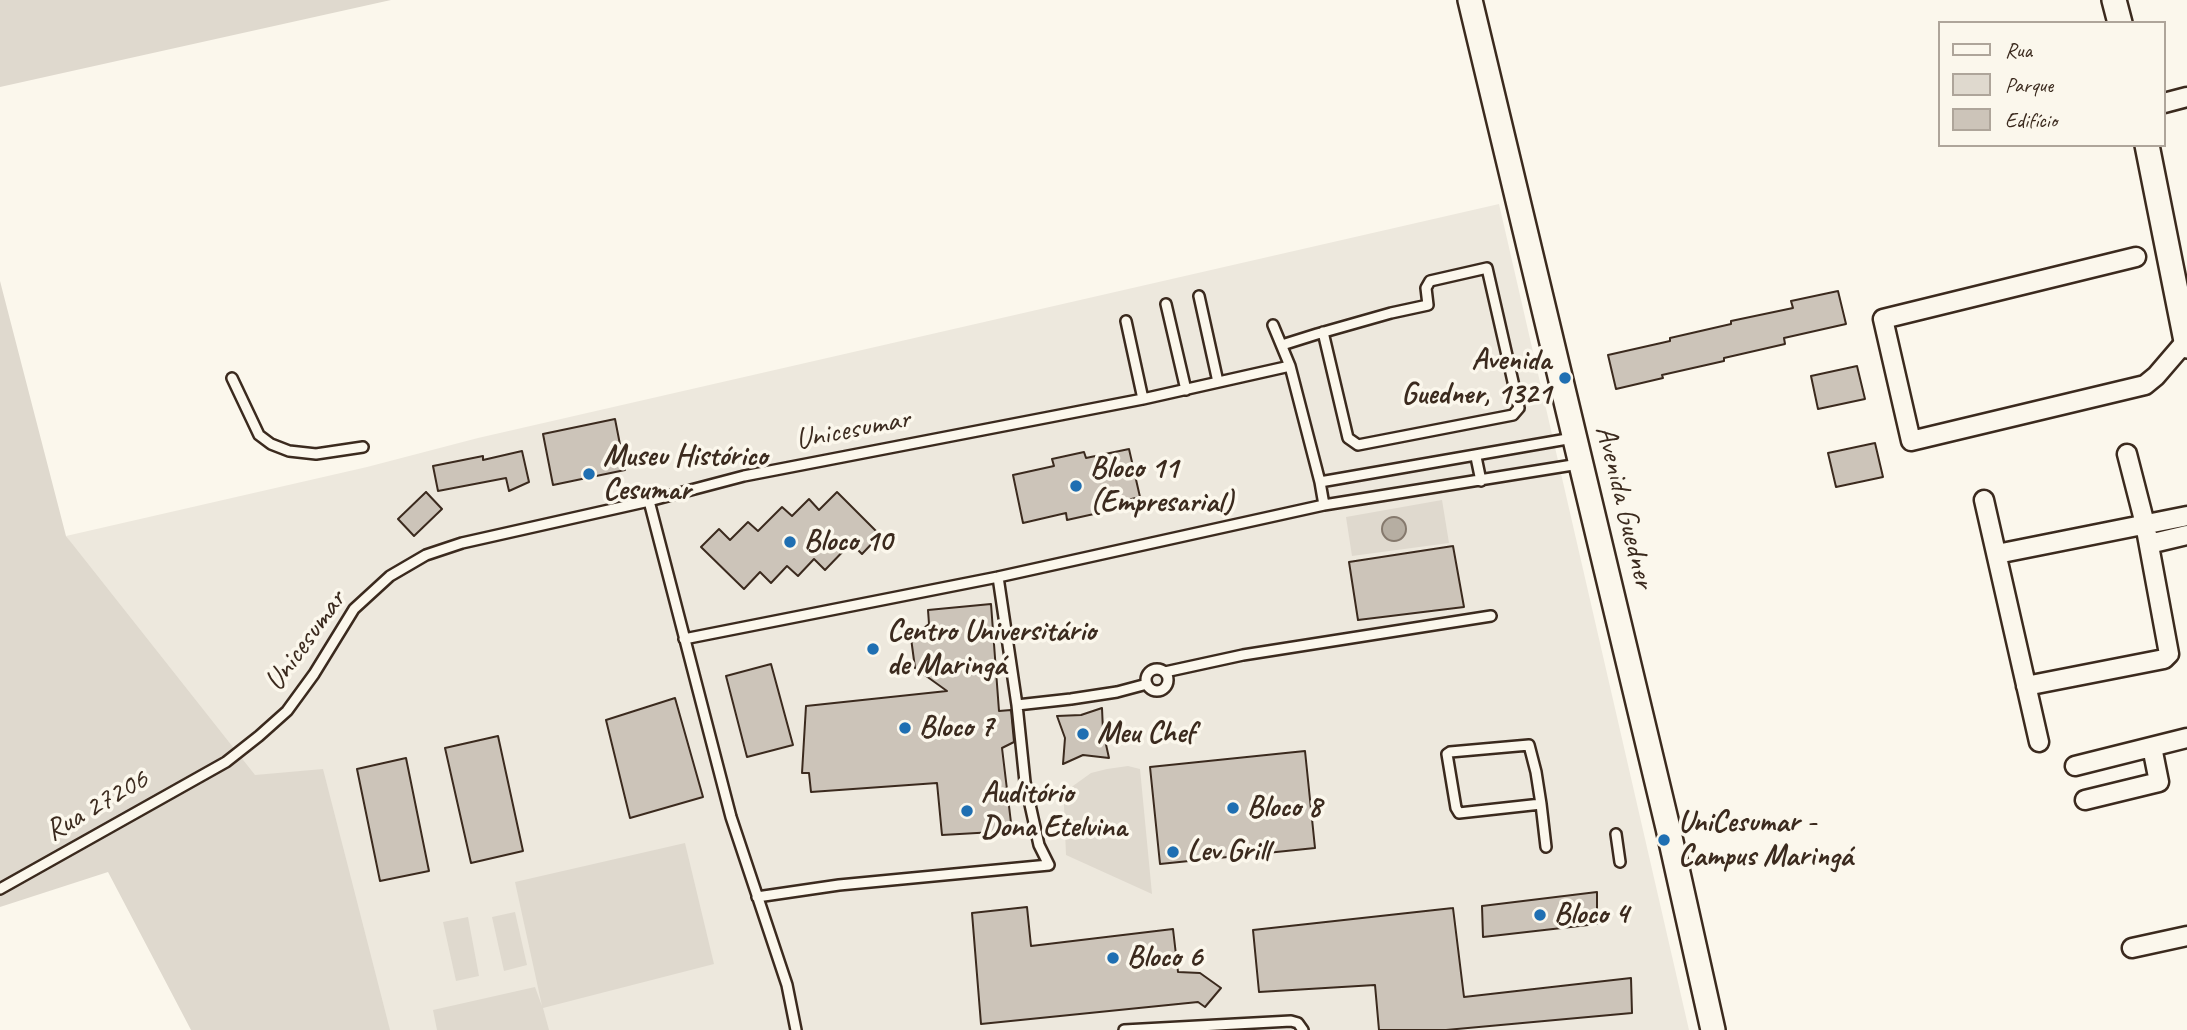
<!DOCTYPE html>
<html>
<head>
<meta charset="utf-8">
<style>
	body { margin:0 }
	#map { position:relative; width:2187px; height:1030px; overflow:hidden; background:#fbf7ec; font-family:Caveat,sans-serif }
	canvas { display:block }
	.legend { position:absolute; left:1938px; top:21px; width:228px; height:126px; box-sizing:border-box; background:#fbf7ec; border:2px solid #aea59a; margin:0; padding:9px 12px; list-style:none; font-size:21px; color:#3b2a1e }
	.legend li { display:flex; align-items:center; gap:14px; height:35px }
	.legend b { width:35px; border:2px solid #aea59a }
</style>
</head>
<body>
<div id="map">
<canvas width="2187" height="1030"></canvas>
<ul class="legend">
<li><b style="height:9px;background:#fbf7ec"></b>Rua</li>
<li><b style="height:19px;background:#dfd9ce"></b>Parque</li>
<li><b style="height:19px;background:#ccc4b9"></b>Edifício</li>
</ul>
</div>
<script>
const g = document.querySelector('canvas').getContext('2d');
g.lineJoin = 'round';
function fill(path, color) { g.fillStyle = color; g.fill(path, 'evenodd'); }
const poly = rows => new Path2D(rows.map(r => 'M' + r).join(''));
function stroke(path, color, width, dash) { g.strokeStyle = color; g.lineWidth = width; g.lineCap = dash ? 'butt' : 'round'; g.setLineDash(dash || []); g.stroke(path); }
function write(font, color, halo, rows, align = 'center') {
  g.font = font + ' Caveat,sans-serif'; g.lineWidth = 7; g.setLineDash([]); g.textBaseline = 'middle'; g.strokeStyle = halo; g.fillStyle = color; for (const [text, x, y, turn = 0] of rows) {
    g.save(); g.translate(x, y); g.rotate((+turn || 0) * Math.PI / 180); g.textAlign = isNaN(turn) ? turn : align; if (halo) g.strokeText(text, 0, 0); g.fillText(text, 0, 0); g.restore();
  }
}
const built = poly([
	[1499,204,1689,1030,386,1030,66,536,367,467,478,438]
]);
const green = poly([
	[0,0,391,0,0,87],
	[0,281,66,536,255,775,323,769,390,1030,191,1030,108,872,0,907],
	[1442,500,1449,543,1352,556,1346,517],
	[1128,766,1140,769,1152,894,1066,855,1064,805,1066,791,1091,773,1107,769],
	[685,843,714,964,543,1008,549,1030,437,1030,433,1010,535,987,542,1006,515,882],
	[515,912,527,965,504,971,492,917],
	[468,917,479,976,456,981,443,922]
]);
const water = poly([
	'1382 529a12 12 0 1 1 24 0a12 12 0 1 1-24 0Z'
]);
const building = poly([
	[1838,291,1846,324,1784,338,1785,344,1724,358,1724,361,1662,375,1663,378,1616,389,1608,355,1670,341,1670,338,1731,324,1731,321,1793,308,1791,301,1838,291],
	[1857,366,1865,399,1818,409,1811,376,1857,366],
	[615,419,625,470,553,485,543,434,615,419],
	[1875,443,1883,477,1836,487,1828,453,1875,443],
	[1129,449,1140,497,1093,508,1094,514,1067,520,1066,513,1023,523,1013,475,1054,466,1052,459,1084,452,1086,458,1129,449],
	[522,451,529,482,509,491,506,478,438,491,433,466,483,456,483,460,522,451],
	[426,492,442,509,414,536,398,519,426,492],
	[837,492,880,535,862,554,851,543,825,570,814,559,798,576,787,566,771,583,760,572,744,589,701,547,719,529,730,540,748,522,758,531,782,507,792,516,809,499,819,510,837,492],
	[1453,546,1464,607,1358,620,1349,562,1453,546],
	[991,604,999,711,1011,710,1014,742,1002,748,1012,831,942,835,937,783,811,792,809,773,802,773,806,706,947,691,915,668,911,638,929,624,928,610,991,604],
	[771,664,793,745,747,757,726,676,771,664],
	[675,698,703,797,630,818,606,720,675,698],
	[1102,708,1103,731,1109,758,1083,755,1063,764,1065,738,1057,716,1081,715,1102,708],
	[498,736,523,851,471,863,445,748,498,736],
	[1305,751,1315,848,1160,864,1150,767,1305,751],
	[406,758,429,871,380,881,357,769,406,758],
	[1597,892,1597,924,1483,937,1482,906,1597,892],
	[1027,907,1031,946,1173,929,1178,972,1200,973,1221,988,1205,1007,1198,1002,981,1024,972,913,1027,907],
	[1453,908,1464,997,1631,978,1632,1013,1446,1030,1379,1030,1375,985,1259,992,1253,930,1453,908]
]);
const lane = poly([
	[1199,296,1218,382],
	[1166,304,1186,390],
	[1126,321,1143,399],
	[1273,325,1290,366,1320,482,1324,505],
	[1282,345,1317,334,1391,313,1428,305,1426,288,1430,281,1487,268,1519,408,1513,415,1358,445,1348,438,1323,332],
	[232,378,259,435,271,444,289,451,316,454,363,447],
	[1476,457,1481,481],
	[1320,482,1573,438],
	[649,501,731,817,787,985,796,1030],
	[684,639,998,577,1324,505,1579,464],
	'1146 680a11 11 0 1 1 22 0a11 11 0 1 1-22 0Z',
	[1165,672,1243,655,1491,616],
	[1017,705,1071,699,1117,692,1147,684],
	[1541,804,1459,813,1456,808,1447,754,1450,752,1529,745,1536,772,1541,804,1546,847],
	[1616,834,1620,862],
	[0,889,226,762,259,736,287,711,314,674,354,609,390,576,426,555,462,543,649,501,744,476,1143,399,1290,366],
	[757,897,839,885,1049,865,1039,845,1025,782,1017,705,998,577],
	[1124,1030,1291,1021,1298,1023,1303,1030]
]);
const street = poly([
	[2164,103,2187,97],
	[2136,257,1883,319,1911,441,2145,385,2156,376,2186,341],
	[1984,500,2039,742],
	[2149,544,2187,535],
	[1997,554,2187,516],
	[2026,686,2164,659,2169,654,2145,524,2127,454],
	[2075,766,2187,738],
	[2085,800,2159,782,2152,747],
	[2132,948,2187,936]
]);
const secondary = poly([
	[1470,0,1668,828,1713,1030],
	[2114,0,2120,23],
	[2147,145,2187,346]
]);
const markers = [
	[1565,378,7,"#1f6fb2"],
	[589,474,7,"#1f6fb2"],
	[1076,486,7,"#1f6fb2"],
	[790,542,7,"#1f6fb2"],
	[873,649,7,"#1f6fb2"],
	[905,728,7,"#1f6fb2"],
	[1083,734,7,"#1f6fb2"],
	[1233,808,7,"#1f6fb2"],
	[967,811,7,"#1f6fb2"],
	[1664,840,7,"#1f6fb2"],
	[1173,852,7,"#1f6fb2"],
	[1540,915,7,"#1f6fb2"],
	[1113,958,7,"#1f6fb2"]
];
const poiNames = [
	["Avenida",1551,361,"right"],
	["Guedner, 1321",1551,395,"right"],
	["Museu Histórico",603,457],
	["Cesumar",603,491],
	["Bloco 11",1090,469],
	["(Empresarial)",1090,503],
	["Bloco 10",804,542],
	["Centro Universitário",887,632],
	["de Maringá",887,666],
	["Bloco 7",919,728],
	["Meu Chef",1097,734],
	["Auditório",981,794],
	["Dona Etelvina",981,828],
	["Bloco 8",1247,808],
	["UniCesumar -",1678,823],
	["Campus Maringá",1678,857],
	["Lev Grill",1187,852],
	["Bloco 4",1554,915],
	["Bloco 6",1127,958]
];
const streetNames = [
	["Unicesumar",853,430,-11],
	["Avenida Guedner",1624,507,76],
	["Unicesumar",306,641,-54],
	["Rua 27206",97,806,-30]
];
fill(built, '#ede8dd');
fill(green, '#dfd9ce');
fill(water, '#b6aea2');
stroke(water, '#85796d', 2);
fill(building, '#ccc4b9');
stroke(building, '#3b2a1e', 2);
stroke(lane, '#3b2a1e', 14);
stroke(street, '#3b2a1e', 23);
stroke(secondary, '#3b2a1e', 28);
stroke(lane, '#fbf7ec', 9);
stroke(street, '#fbf7ec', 18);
stroke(secondary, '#fbf7ec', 23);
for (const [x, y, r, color] of markers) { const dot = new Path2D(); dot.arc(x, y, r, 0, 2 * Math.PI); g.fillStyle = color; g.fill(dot); stroke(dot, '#fbf7ec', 2.5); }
write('bold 30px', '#3b2a1e', '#fbf7ec', poiNames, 'left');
write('30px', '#3b2a1e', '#fbf7ec', streetNames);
</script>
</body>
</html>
